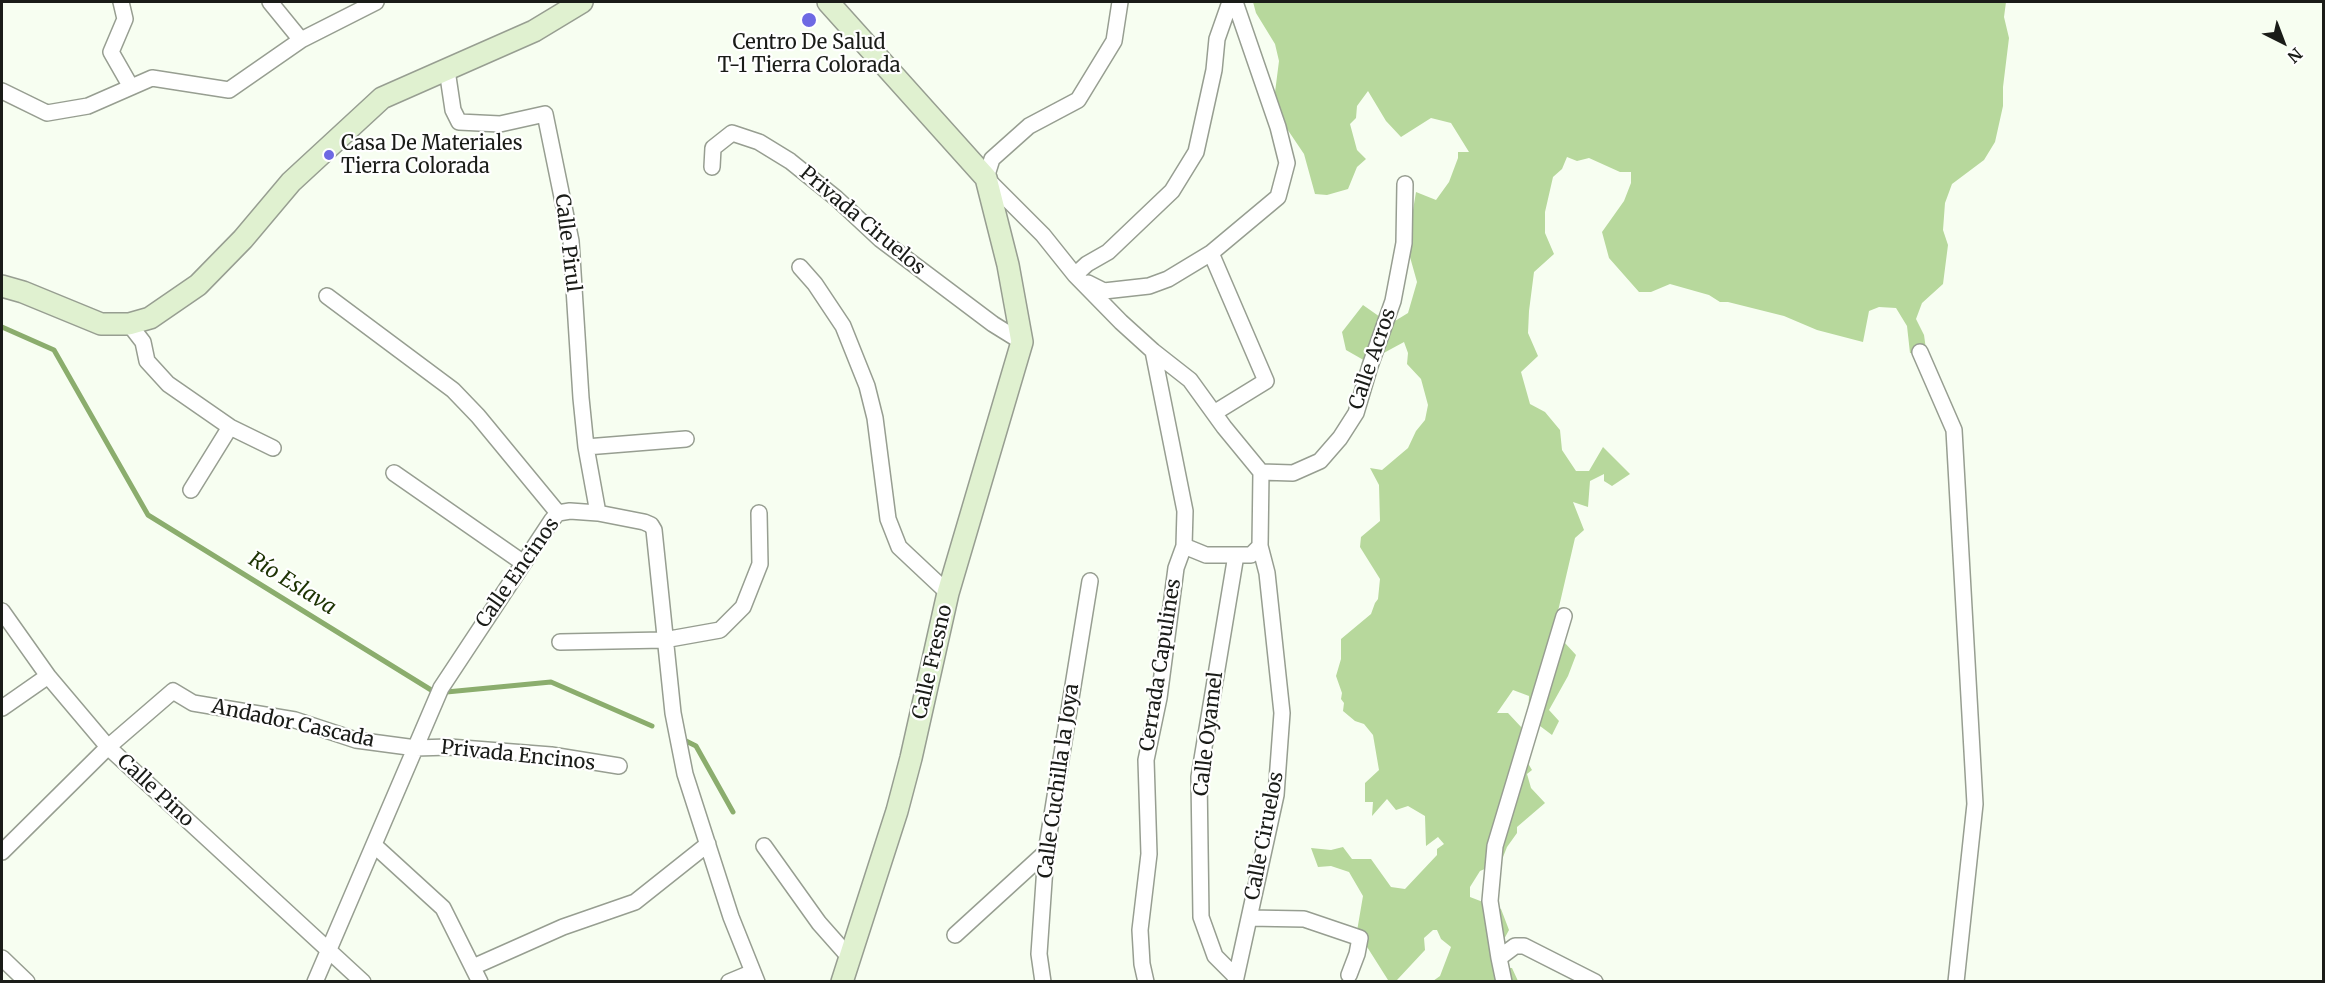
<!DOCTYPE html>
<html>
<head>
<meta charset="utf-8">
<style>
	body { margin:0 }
	#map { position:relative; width:2325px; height:983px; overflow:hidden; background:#f7fef1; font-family:Merriweather,serif }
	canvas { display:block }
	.frame { position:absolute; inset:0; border:3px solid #1a1c18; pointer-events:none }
	.north { position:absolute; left:2253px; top:12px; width:60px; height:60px; -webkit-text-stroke:4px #fff; paint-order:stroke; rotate:138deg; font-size:16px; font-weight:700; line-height:24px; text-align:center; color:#1a1c18 }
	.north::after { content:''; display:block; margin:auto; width:21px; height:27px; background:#1a1c18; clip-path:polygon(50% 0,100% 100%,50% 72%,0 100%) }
</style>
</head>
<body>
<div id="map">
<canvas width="2325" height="983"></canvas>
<div class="frame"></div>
<div class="north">N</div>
</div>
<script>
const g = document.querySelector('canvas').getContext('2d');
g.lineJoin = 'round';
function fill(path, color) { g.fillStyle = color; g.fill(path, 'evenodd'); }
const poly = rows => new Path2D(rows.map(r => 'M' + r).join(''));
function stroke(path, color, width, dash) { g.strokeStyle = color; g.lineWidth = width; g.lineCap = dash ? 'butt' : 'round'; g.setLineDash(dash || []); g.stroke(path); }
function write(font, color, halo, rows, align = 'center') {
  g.font = font + ' Merriweather,serif'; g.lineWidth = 4.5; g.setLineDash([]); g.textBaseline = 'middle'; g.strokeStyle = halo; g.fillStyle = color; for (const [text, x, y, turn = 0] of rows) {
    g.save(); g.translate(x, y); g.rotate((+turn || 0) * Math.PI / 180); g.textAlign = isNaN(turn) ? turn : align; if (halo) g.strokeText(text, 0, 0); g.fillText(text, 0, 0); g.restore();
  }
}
const green = poly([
	[1253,2,2006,2,2004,17,2009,38,2003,87,2003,106,1995,142,1984,160,1952,184,1945,203,1943,230,1948,245,1943,284,1922,303,1916,319,1924,335,1927,356,1910,353,1907,326,1896,308,1879,307,1869,311,1863,342,1817,330,1784,316,1728,302,1720,302,1709,295,1670,284,1651,292,1639,292,1609,258,1602,232,1624,201,1631,183,1631,172,1620,172,1589,158,1577,161,1567,157,1562,169,1553,177,1545,212,1545,233,1554,254,1534,272,1529,311,1528,333,1538,356,1521,372,1530,404,1545,412,1560,430,1562,450,1576,471,1589,471,1603,447,1630,474,1612,486,1604,481,1604,474,1590,481,1588,507,1573,502,1584,530,1575,538,1555,624,1565,643,1576,655,1568,676,1549,710,1559,721,1552,735,1528,717,1529,696,1513,690,1497,713,1508,713,1522,728,1528,744,1523,755,1532,770,1527,774,1531,788,1545,803,1517,827,1517,833,1507,847,1501,862,1480,871,1470,887,1470,897,1501,909,1509,930,1497,952,1504,968,1512,968,1518,981,1433,981,1440,976,1451,947,1441,939,1437,930,1433,930,1424,938,1425,950,1397,980,1388,980,1357,931,1363,896,1349,872,1331,866,1318,867,1311,848,1331,850,1343,847,1352,859,1371,859,1391,887,1405,889,1437,855,1437,849,1444,844,1438,837,1426,846,1425,816,1408,806,1396,810,1387,799,1372,816,1373,802,1365,802,1365,783,1379,770,1373,735,1364,724,1355,721,1343,711,1344,703,1341,699,1342,693,1336,676,1341,659,1341,639,1371,614,1375,603,1378,599,1380,579,1360,547,1361,537,1380,521,1379,485,1370,468,1382,470,1408,448,1416,431,1425,420,1428,405,1421,379,1407,364,1408,353,1404,342,1367,362,1346,350,1342,332,1363,305,1390,324,1408,313,1417,282,1410,257,1405,228,1412,216,1416,192,1436,200,1449,182,1458,158,1458,152,1469,152,1451,123,1431,118,1401,137,1386,121,1368,91,1357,106,1356,118,1350,124,1357,150,1366,159,1357,167,1348,189,1327,195,1315,194,1304,154,1273,108,1279,61,1275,44,1256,13]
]);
const stream = poly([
	[2,327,54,350,148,515,436,693,551,682,652,726],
	[684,740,696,746,733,812]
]);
const street = poly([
	[121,2,125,19,111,52,131,87],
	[270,2,301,40],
	[1120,2,1114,41,1078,100,1029,126,992,159,986,178,1043,235,1075,275,1121,322,1153,351,1190,380,1224,427,1261,472],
	[447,70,453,110,459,122,500,124,545,114,571,241,581,398,586,447,598,513],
	[2,91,47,113,88,106,152,78,229,90,301,40,376,2],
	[712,167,713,148,732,133,759,142,790,161,836,198,880,239,993,324,1022,342],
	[1211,253,1266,381,1214,413],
	[800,267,815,284,843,326,867,386,875,418,888,519,899,547,948,593],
	[1075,275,1087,264,1108,252,1172,191,1196,152,1214,70,1217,39,1230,2],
	[1088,283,1104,291,1149,286,1168,279,1211,253,1278,197,1287,163,1278,127,1235,2],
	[327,296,453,390,478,416,558,513],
	[129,324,143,342,147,361,168,384,230,427,273,448],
	[1920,352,1954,430,1975,804,1956,982],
	[586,447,686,439],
	[1261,472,1293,473,1320,461,1340,438,1356,413,1370,366,1393,301,1404,243,1405,184],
	[394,473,522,562],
	[191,490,230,427],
	[1184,546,1206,555,1251,555,1260,546],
	[2,611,48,676,108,747,363,982],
	[560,642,664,640,720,630,743,607,760,564,759,513],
	[2,708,48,676],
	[374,845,443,908,480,982],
	[764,846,819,923,850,958],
	[2,852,108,747,173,691,193,703,295,720,356,740,416,748,449,747,551,755,619,766],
	[1249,918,1304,919,1360,938,1357,954,1349,975],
	[955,935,1046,852],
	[2,958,27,982],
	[1499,958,1490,901,1495,846,1564,616],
	[473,967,563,927,635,902,708,844],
	[1235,976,1215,956,1201,917,1199,777,1236,555],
	[315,982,441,688,552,520,558,513,570,511,598,513,644,522,651,525,654,530,673,713,685,774,731,917,757,982],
	[729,982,753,972],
	[1043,982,1039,954,1046,852,1090,581],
	[1146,982,1142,964,1140,930,1149,854,1146,760,1159,698,1176,568,1184,546,1185,511,1153,351],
	[1235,982,1276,795,1282,713,1267,573,1260,546,1261,472],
	[1504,982,1499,958,1515,946,1524,946,1595,982]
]);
const secondary = poly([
	[828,2,986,178,1008,265,1022,342,948,593,911,758,897,811,842,982],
	[2,286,23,292,101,324,129,324,150,318,198,285,243,239,291,182,382,98,534,31,582,2]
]);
const markers = [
	[809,20,8,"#6e69e3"],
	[329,155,6,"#6e69e3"]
];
const poiNames = [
	["Centro De Salud",809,43],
	["T-1 Tierra Colorada",809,66],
	["Casa De Materiales",341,144,"left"],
	["Tierra Colorada",341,167,"left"]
];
const streetNames = [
	["Privada Ciruelos",862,221,40],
	["Calle Pirul",567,243,83],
	["Calle Acros",1373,359,-71],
	["Calle Encinos",518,573,-55],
	["Calle Fresno",933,662,-77],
	["Cerrada Capulines",1161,665,-81],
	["Andador Cascada",293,724,12],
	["Calle Oyamel",1209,734,-83],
	["Privada Encinos",518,756,6],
	["Calle Cuchilla la Joya",1059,781,-82],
	["Calle Pino",155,791,43],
	["Calle Ciruelos",1265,836,-79]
];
const waterNames = [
	["Río Eslava",292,584,32]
];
fill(green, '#b7d89c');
stroke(stream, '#8bad6d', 5);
stroke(street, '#979e91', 18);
stroke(secondary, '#979e91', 24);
stroke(street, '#fff', 15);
stroke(secondary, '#e0f1d0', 21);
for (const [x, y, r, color] of markers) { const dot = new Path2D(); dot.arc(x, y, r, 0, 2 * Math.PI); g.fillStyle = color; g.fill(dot); stroke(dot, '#fff', 2); }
write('20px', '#1a1c18', '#fff', poiNames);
write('20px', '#1a1c18', '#fff', streetNames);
write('italic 21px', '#1d3303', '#fff', waterNames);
</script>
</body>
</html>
